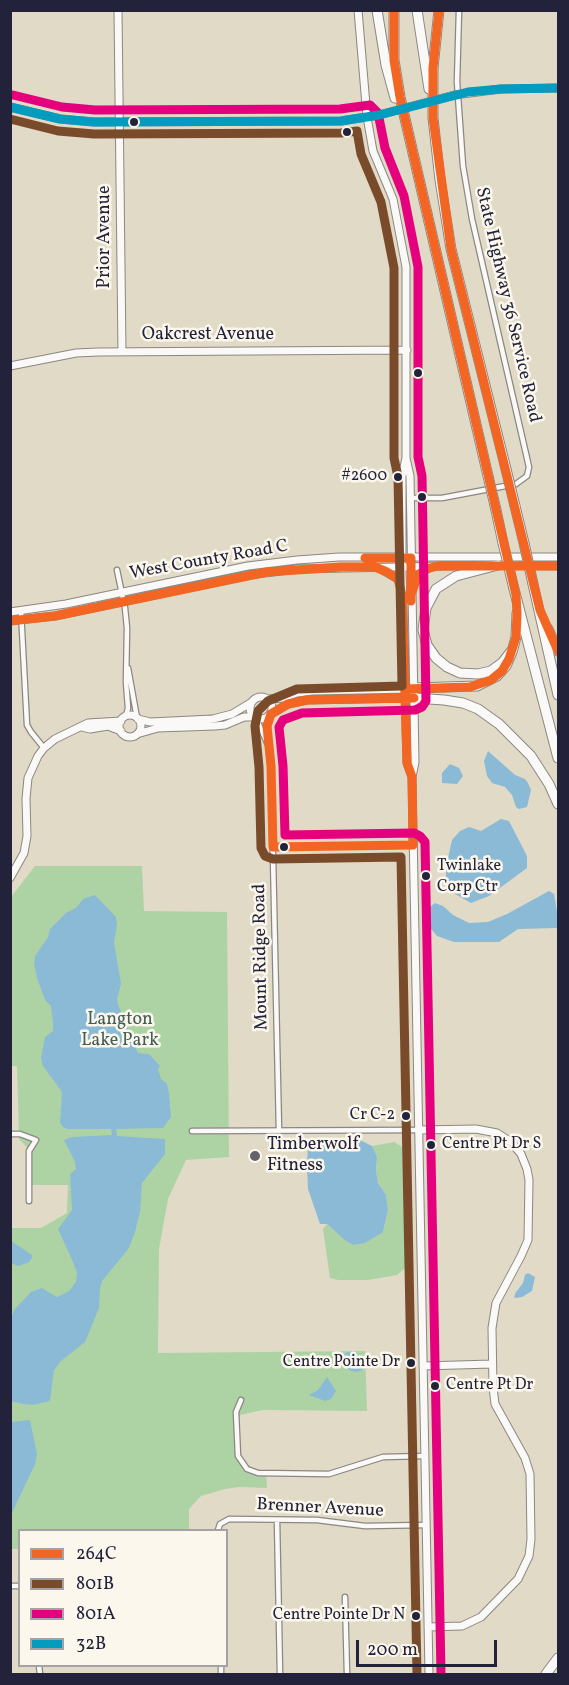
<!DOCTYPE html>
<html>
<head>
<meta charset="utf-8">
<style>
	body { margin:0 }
	#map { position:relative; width:569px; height:1685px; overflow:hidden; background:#e1dac7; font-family:Vollkorn,serif }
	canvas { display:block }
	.frame { position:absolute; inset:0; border:12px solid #22223b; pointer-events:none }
	.legend { position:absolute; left:18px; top:1529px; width:210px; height:138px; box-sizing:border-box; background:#fbf7ec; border:2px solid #a4a2a5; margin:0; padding:8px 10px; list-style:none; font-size:18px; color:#22223b }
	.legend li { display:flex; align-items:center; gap:12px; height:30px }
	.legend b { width:30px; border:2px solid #a4a2a5 }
	.scale { position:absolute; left:356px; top:1640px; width:141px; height:27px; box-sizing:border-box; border:3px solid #22223b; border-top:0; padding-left:8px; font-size:18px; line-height:21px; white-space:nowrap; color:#22223b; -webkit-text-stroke:4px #fbf7ec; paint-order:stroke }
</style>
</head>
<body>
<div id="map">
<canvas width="569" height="1685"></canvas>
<div class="frame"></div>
<ul class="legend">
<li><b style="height:8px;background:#f26522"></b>264C</li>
<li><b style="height:8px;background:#7a4b2a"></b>801B</li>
<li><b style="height:8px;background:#e5007d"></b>801A</li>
<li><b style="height:8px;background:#039cbf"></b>32B</li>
</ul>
<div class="scale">200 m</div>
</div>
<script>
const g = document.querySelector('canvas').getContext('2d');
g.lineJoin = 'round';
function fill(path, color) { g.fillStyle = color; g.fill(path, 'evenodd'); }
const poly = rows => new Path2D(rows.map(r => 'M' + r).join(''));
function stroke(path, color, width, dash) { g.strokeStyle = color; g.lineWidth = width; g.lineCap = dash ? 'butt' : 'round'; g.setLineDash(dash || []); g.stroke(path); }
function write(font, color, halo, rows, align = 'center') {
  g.font = font + ' Vollkorn,serif'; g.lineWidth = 5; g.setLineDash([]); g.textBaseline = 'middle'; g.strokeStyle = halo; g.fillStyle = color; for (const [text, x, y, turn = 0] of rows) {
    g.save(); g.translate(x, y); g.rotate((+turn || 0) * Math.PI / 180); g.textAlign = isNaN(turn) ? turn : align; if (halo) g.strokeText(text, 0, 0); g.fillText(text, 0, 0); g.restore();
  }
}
const green = poly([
	[35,866,142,866,144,911,227,912,229,1157,186,1160,168,1199,159,1249,158,1353,365,1351,367,1411,263,1410,240,1415,238,1447,243,1461,255,1470,266,1471,267,1488,239,1487,225,1489,201,1496,189,1509,189,1530,20,1530,19,1549,11,1549,10,1228,41,1228,67,1213,68,1185,32,1185,32,1153,19,1139,17,1066,10,1066,11,897],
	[394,1142,404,1148,408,1173,410,1220,409,1258,405,1268,397,1275,368,1280,338,1280,330,1278,323,1229,327,1224,335,1231,383,1232,388,1210,386,1195,378,1183,376,1171,377,1157,372,1146]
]);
const water = poly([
	[488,751,515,775,525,779,528,783,531,790,527,807,519,809,516,807,512,795,505,787,492,783,487,776,484,761],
	[450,764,459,768,463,776,457,784,442,783,442,773],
	[501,819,509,821,527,856,527,868,489,896,471,903,455,894,446,881,446,867,452,840,460,831,469,827,481,831],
	[549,891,554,894,558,918,557,928,518,929,499,942,454,942,437,936,431,929,430,907,435,903,443,906,453,915,469,923,488,922,507,914],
	[95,895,116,917,117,925,114,942,121,984,117,999,118,1005,138,1053,149,1054,160,1066,158,1069,161,1079,167,1084,169,1093,171,1117,163,1128,116,1129,117,1136,165,1139,165,1154,142,1183,140,1212,135,1232,129,1248,102,1281,100,1288,99,1308,85,1342,61,1361,54,1370,50,1401,33,1405,23,1404,11,1401,12,1316,14,1310,31,1292,42,1288,57,1297,69,1291,76,1282,77,1273,73,1262,58,1229,72,1210,70,1174,76,1169,75,1162,64,1140,72,1137,112,1135,111,1129,68,1129,63,1127,60,1123,62,1092,43,1066,41,1058,45,1037,53,1031,53,1023,51,1006,45,1000,37,978,34,964,35,956,48,937,50,929,66,913,77,907,83,899],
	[335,1138,358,1139,372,1146,377,1157,376,1171,378,1183,386,1195,388,1210,383,1232,365,1243,353,1245,345,1240,327,1224,320,1224,308,1189,307,1166,308,1144,310,1139,319,1140],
	[11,1241,32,1255,32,1258,29,1262,18,1266,11,1263],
	[528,1273,535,1277,532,1291,522,1297,516,1298,514,1297,516,1292,523,1283,525,1275],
	[347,1352,356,1353,363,1367,362,1370,357,1372,351,1371,344,1365,341,1358],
	[327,1377,336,1391,331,1399,325,1401,309,1395,318,1390],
	[30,1420,37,1454,35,1464,11,1515,11,1422]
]);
const street = poly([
	[410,498,442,498,516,484,527,476,529,467,472,219,463,166,457,82,459,10],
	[117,570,125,608,127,628,126,682,128,708,126,716],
	[21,611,27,725,31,732,44,748],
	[128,668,137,718],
	[269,717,267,726,271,766,279,1131],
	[256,718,269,747],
	[273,847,413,845],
	[192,1131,418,1130],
	[10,1134,20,1134,36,1140,29,1151,29,1201],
	[241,1400,236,1412,238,1456,247,1469,258,1473,329,1474,383,1457,425,1456],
	[277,1520,280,1674],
	[218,1530,220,1524,229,1519,317,1520,365,1526,426,1525],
	[10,1586,20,1586],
	[345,1597,347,1674],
	[39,1666,40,1674],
	[221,1666,221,1674]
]);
const secondary = poly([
	[118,10,122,352],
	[358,10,367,117,373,151,393,199,406,267,406,458,402,476,402,572,407,763,411,774],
	[501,89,558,88],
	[10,107,60,119,94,122,341,121,379,115],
	[10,366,76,353,98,352,407,350],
	[406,458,410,476,415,762,412,777,429,1674],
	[381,569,398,579,401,586],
	[413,586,418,575,429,568],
	[10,612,66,604,248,566,297,560,339,557,558,557],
	[10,621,55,616,249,575,297,569,498,565,558,566],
	'250 708a11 11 0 1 1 22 0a11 11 0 1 1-22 0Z',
	[268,699,283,698,297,693,312,691,408,689],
	[271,714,288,704,307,700,408,698],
	'119 726a11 11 0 1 1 22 0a11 11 0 1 1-22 0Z',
	[138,719,150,722,213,719,232,714,252,702],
	[82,727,90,729,108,726,121,731],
	[137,734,158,728,215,726,225,725,244,717,254,717],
	[10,878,24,853,27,836,26,799,28,778,38,756,44,748,55,739,88,723,121,721],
	[418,1130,476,1129,497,1133,511,1142,521,1154,527,1169,529,1180,528,1240,521,1256,496,1303,492,1328,493,1387,495,1404,525,1458,530,1474,531,1539,529,1556,518,1579,481,1617,462,1626,428,1627],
	[423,1366,492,1364]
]);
const highway = poly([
	[377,10,386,65,395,98],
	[394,10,394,60,400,97,488,476],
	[417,10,429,89],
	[439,10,433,68,433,118,440,180,451,249,506,469],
	[515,506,524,543],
	[496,510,503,543],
	[498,565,456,576,436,589,426,608,423,630,427,645,436,658,447,667,460,673,478,674,491,671,502,663,513,649],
	[533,584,558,695],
	[514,589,558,758],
	[548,629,558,651],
	[414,688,477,686,497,676,506,666,512,652,516,637,517,613],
	[414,698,444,700,463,703,478,709,499,724,531,756,549,784,558,804],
	[546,1674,558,1658]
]);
const secondaryBridge = poly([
	[379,115,454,95,501,89]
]);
const highwayBridge = poly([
	[506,469,515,506],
	[488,476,496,510],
	[503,543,514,589],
	[524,543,533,584]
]);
const bus1 = poly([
	[394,10,394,60,400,97,516,595,517,614,516,637,509,659,502,671,491,680,470,687,405,689],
	[439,10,433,68,433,118,451,249,540,610,558,651],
	[365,558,411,558,411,601],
	[412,592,418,575,426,569,438,566,558,566],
	[10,621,55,616,267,572,342,567,375,567,387,572,398,579,402,595,407,763,412,777,413,845],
	[273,847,271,766,267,726,271,714,288,704,307,700,414,698],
	[273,847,413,845]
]);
const bus2 = poly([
	[10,119,58,131,94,134,341,133,357,131,361,154,381,202,394,268,394,458,398,477,402,686,297,689,268,701,258,711,255,726,259,767,261,848,265,856,273,859,401,857,417,1674]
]);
const bus3 = poly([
	[13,95,62,107,95,110,340,109,370,105,378,113,385,148,404,196,418,267,418,457,422,476,426,701,422,707,415,710,302,713,283,720,279,727,283,766,285,835,414,833,420,836,425,842,441,1674]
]);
const bus4 = poly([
	[10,107,60,119,94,122,341,121,379,115,468,92,501,89,558,88]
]);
const markers = [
	[134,122,5,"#22223b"],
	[347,132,5,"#22223b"],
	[418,373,5,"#22223b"],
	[398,477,5,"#22223b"],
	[422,497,5,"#22223b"],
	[284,847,5,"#22223b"],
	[426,876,5,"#22223b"],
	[406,1116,5,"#22223b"],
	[431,1145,5,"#22223b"],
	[255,1156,6,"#65626c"],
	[411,1363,5,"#22223b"],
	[435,1386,5,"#22223b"],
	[416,1616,5,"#22223b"]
];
const busNames = [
	["#2600",387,477],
	["Twinlake",437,867,"left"],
	["Corp Ctr",437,888,"left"],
	["Cr C-2",395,1116],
	["Centre Pt Dr S",442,1145,"left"],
	["Centre Pointe Dr",400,1363],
	["Centre Pt Dr",446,1386,"left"],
	["Centre Pointe Dr N",405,1616]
];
const streetNames = [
	["Prior Avenue",106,237,-90],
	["State Highway 36 Service Road",507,305,77],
	["Oakcrest Avenue",208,336],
	["West County Road C",209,561,-10],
	["Mount Ridge Road",262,957,-91],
	["Brenner Avenue",320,1509,3]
];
const parkNames = [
	["Langton",120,1021],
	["Lake Park",120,1042]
];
const poiNames = [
	["Timberwolf",267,1146],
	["Fitness",267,1167]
];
fill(green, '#add3a5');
fill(water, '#8abad6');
stroke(street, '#8b8782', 7);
stroke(secondary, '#8b8782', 9);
stroke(highway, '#8b8782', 11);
stroke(street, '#faf9f7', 4.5);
stroke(secondary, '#faf9f7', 7);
stroke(highway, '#faf9f7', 9);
stroke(secondaryBridge, '#8b8782', 9, []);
stroke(highwayBridge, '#8b8782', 11, []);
stroke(secondaryBridge, '#faf9f7', 7);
stroke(highwayBridge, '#faf9f7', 9);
stroke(bus1, '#f26522', 9);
stroke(bus2, '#7a4b2a', 9);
stroke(bus3, '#e5007d', 9);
stroke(bus4, '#039cbf', 9);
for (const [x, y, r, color] of markers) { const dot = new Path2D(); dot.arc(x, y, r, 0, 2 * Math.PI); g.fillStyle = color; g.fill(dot); stroke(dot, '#fbf7ec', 2); }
write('16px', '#22223b', '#fbf7ec', busNames, 'right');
write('18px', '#22223b', '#fbf7ec', streetNames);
write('18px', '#445e57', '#fbf7ec', parkNames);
write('18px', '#22223b', '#fbf7ec', poiNames, 'left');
</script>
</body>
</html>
